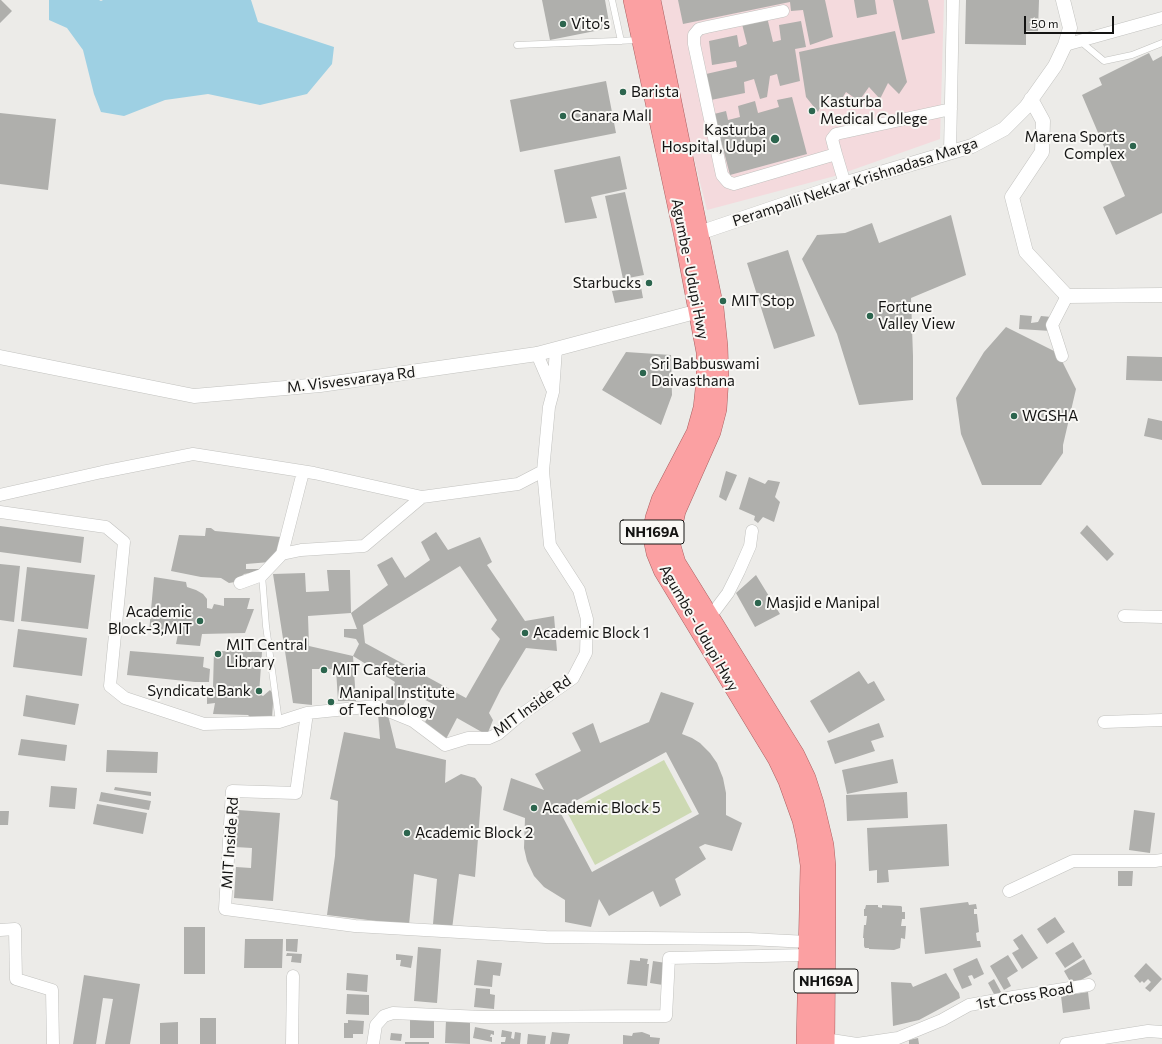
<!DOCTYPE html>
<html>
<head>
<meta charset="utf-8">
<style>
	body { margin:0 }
	#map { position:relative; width:1162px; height:1044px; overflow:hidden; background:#ecebe8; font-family:Commissioner,sans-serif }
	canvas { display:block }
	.scale { position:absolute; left:1024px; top:16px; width:90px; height:18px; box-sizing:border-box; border:2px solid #141413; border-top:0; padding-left:5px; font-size:12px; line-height:14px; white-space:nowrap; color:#141413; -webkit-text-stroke:3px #f9f8f5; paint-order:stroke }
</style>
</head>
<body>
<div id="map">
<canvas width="1162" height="1044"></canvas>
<div class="scale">50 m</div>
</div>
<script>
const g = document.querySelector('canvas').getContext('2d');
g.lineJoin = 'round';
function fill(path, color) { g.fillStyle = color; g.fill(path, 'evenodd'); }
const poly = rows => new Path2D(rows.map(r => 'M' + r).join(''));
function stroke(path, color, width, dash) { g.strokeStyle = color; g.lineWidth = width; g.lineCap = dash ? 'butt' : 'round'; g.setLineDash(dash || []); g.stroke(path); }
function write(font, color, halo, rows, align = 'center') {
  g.font = font + ' Commissioner,sans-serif'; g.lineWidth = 4; g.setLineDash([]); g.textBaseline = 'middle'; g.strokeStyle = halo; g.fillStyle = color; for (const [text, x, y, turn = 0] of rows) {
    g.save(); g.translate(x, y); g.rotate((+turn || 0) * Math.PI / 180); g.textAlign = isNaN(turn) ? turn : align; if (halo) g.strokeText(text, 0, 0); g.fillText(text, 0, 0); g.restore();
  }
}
const education = poly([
	[660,0,944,0,940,139,835,176,707,210,675,83]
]);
const green = poly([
	[664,760,692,812,595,865,567,812]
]);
const water = poly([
	[49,0,99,0,101,1,103,0,251,0,258,22,334,47,332,64,307,94,260,105,208,94,165,100,124,116,101,112,94,94,83,50,67,28,49,20]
]);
const building = poly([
	[0,0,1,0,12,11,0,23],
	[542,0,605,0,610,28,550,40],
	[678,0,825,0,833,37,810,45,803,10,791,11,790,2,683,24],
	[854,0,875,0,877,14,857,18],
	[893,0,928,0,935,33,902,40],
	[966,0,1039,0,1038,31,1026,31,1026,45,965,44],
	[767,17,773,42,781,40,779,25,801,21,806,47,795,49,800,81,780,86,777,74,770,76,767,97,760,99,754,79,744,82,745,93,711,100,706,74,737,67,736,61,712,65,709,41,737,35,739,47,747,44,742,24],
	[895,31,907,82,899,94,888,83,880,99,869,87,859,101,846,92,838,105,826,94,818,112,806,97,799,52],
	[1149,53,1153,61,1162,56,1162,213,1116,235,1103,207,1125,196,1082,95,1102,85,1099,78],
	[606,81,616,133,520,152,510,100],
	[792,97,807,154,730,175,714,114,726,111,728,120,740,117,738,106,755,101,758,113,779,107,777,100],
	[0,113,56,119,48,190,0,184],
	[620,156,627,189,591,197,597,218,565,223,554,170],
	[625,192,644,275,623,279,605,196],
	[951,215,966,275,911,298,913,356,913,400,859,405,837,334,802,259,817,235,845,233,872,223,879,243],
	[788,250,815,336,774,349,747,263],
	[641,287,643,298,615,303,612,291],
	[1020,315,1032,316,1031,323,1038,322,1041,316,1052,317,1051,331,1019,329],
	[1006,327,1058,353,1076,389,1063,445,1063,453,1041,485,982,485,961,434,956,398,984,352],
	[626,352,671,355,672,395,661,425,602,390],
	[1127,356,1162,357,1162,381,1126,380],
	[1148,418,1162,421,1162,440,1144,436],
	[726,471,737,475,726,501,719,497],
	[749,477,765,484,768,480,780,482,775,497,780,502,774,522,763,517,758,523,754,520,755,516,739,509],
	[1087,525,1114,554,1107,561,1080,533],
	[0,526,84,537,81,563,0,552],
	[206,528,211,528,215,531,281,537,282,543,270,562,246,564,246,569,262,569,251,573,244,574,240,579,235,582,229,583,221,578,201,577,171,571,179,535,205,536],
	[436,532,448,550,480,537,492,562,487,565,525,621,554,616,557,651,526,648,501,689,489,713,493,720,487,735,457,718,445,741,425,722,435,705,410,692,399,713,385,704,395,682,353,656,359,644,356,639,344,637,344,629,357,629,351,613,388,585,377,565,392,557,405,578,430,560,421,542],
	[460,566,497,620,491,629,500,639,466,698,365,643,363,625],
	[0,564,20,566,14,622,0,620],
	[27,567,95,575,88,629,21,621],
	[327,570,350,570,351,613,308,616,309,646,353,656,356,701,338,701,336,669,312,669,312,705,293,703,273,574,305,573,306,592,329,591],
	[756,575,780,614,755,627,736,593],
	[154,577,186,582,187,587,196,590,203,594,207,599,207,608,212,609,214,604,224,606,224,598,250,598,247,609,254,609,245,633,202,634,200,646,176,644,178,634,149,632],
	[18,629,87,638,82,676,13,667],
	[130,651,204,657,203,667,210,669,209,682,195,682,127,675],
	[214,651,262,652,259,694,263,696,270,690,278,700,273,703,272,718,250,717,248,715,213,714,215,703,207,704,207,688,213,687],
	[859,671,868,684,874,681,885,700,829,733,810,701],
	[661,692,694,703,682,734,692,738,700,743,710,753,717,763,723,778,726,793,726,815,742,823,732,851,705,844,699,847,706,859,675,879,681,895,660,907,653,891,609,916,599,899,591,927,565,922,565,900,544,887,534,876,527,861,524,848,525,818,503,810,511,778,544,790,535,774,581,751,572,733,593,723,600,743,649,722],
	[666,752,699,814,592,872,559,810],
	[26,695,79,704,75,725,23,716],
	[378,713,388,715,396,748,446,760,445,783,461,774,475,778,482,787,475,877,459,874,452,929,433,924,437,879,414,874,409,925,327,915,335,856,338,801,330,799,344,732,380,739],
	[879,723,884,737,871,741,875,751,835,764,827,741],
	[21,739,67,745,65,761,18,755],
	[107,750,158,752,157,773,106,772],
	[893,759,898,783,847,794,842,770],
	[51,786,77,788,75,809,49,807],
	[115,787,151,792,151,796,114,790],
	[101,792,151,801,149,810,99,801],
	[907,792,908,818,847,821,846,795],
	[97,804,147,813,143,834,93,824],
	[238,810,280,813,273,901,234,898,236,867,251,868,252,848,235,847],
	[1134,810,1155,813,1150,853,1129,850],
	[0,811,9,811,8,825,0,825],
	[947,824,949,866,888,870,889,882,877,883,877,870,869,871,867,828],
	[1118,871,1133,871,1132,886,1118,886],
	[968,902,969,905,976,904,977,909,974,909,974,914,977,914,979,932,976,933,977,941,980,941,981,947,925,954,920,908],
	[866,905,878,905,878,907,882,908,882,905,901,906,902,907,902,912,905,912,905,919,902,919,901,926,906,926,905,939,901,938,900,948,894,950,869,949,869,948,865,948,864,946,864,938,863,938,864,925,866,925,867,916,864,916,864,909,865,909],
	[1055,917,1065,932,1047,944,1037,929],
	[184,927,205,927,205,974,184,974],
	[1022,934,1038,958,1022,969,1012,953,1019,949,1013,940],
	[245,939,283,939,282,968,244,968],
	[286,939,298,939,297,952,286,951],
	[1073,942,1082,957,1065,968,1055,953],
	[418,947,441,949,437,1003,414,1001],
	[287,953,302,954,301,963,291,962,292,956,286,956],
	[396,954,413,956,411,968,400,966,401,960,396,960],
	[1008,955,1018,971,1007,978,1011,986,1004,990,990,966],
	[640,958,648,959,647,964,649,964,647,986,627,984,630,960,640,961],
	[977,958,984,974,974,979,972,975,968,976,972,985,962,989,953,969],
	[1084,959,1092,974,1072,985,1064,971],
	[477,960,502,963,500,976,493,975,492,987,474,985],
	[653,961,666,963,663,985,650,983],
	[1146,963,1162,979,1150,992,1145,988,1151,982,1148,979,1144,983,1142,981,1140,983,1134,976],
	[347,973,368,975,367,992,346,990],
	[946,973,955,988,959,993,960,998,919,1020,893,1026,891,982,911,983,913,987],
	[84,975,140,984,130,1044,105,1044,113,999,103,998,96,1044,73,1044],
	[994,979,1001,992,995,996,988,983],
	[476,988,490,989,490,994,495,995,494,1009,474,1007],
	[1088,992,1090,1009,1063,1013,1061,996],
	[347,994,369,995,369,1015,346,1014],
	[200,1018,216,1018,216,1044,200,1044],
	[410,1019,434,1019,434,1038,410,1038],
	[348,1020,364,1021,363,1034,353,1034,353,1038,344,1038,344,1023,348,1023],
	[446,1020,470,1021,470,1044,445,1043],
	[178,1022,178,1044,160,1044,160,1023],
	[475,1027,494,1031,494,1035,491,1034,490,1037,492,1037,492,1042,473,1038],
	[502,1030,512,1032,511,1038,514,1039,515,1032,521,1033,520,1044,501,1044,501,1042,505,1042,506,1037,501,1037],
	[552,1032,570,1034,568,1044,550,1044],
	[642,1032,650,1035,650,1037,660,1038,659,1044,623,1044,623,1035,632,1036,633,1033],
	[391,1033,402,1034,401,1041,390,1040],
	[528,1034,546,1036,545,1044,527,1044],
	[918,1038,919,1044,909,1044,909,1040],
	[405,1042,429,1042,429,1044,405,1044]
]);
const service = poly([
	[612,0,621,41],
	[1080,41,1104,61,1132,55,1162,43],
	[517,45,640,40],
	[262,575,266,626,279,722]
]);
const minor = poly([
	[783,11,707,27,699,29,694,35,694,44,722,175,728,182,734,184,836,154,845,184],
	[1065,45,1162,18],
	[950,153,953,0],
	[836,154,832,139,836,134,951,109],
	[556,349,553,392,549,407,543,471,550,545,579,590,587,619,586,653,573,678,518,717,498,734,489,738,468,738,445,745,413,721,376,706,307,713,296,793,232,791,225,909,355,926,546,937,749,939,808,942],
	[537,354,552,389],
	[1062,356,1052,325,1067,296],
	[0,495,102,472,193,454,314,473,422,497,518,484,543,471],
	[0,512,106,527,124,542,110,686,125,698,204,724,279,722,307,713],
	[282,554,303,472],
	[240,583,262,575,282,554,301,550,364,546,422,497],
	[1124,616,1162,617],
	[710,617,728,593,739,571,750,546,752,531],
	[1104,722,1162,720],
	[1009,891,1073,861,1155,861,1162,860],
	[0,930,15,929,16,979,52,990,53,1044],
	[825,1039,857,1044,898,1038,942,1020,969,1005,1013,997,1089,985],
	[292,1044,293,976],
	[373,1044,376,1025,384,1016,393,1013,482,1017,666,1016,669,958,808,955],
	[1066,1044,1148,1031,1162,1032]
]);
const tertiary = poly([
	[1031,99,1043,121,1042,152,1012,197,1026,252,1067,296,1162,295],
	[699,233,850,182,972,146,1004,129,1026,107,1055,66,1065,45,1070,28,1063,0],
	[0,357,194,396,320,385,537,354,699,311]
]);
const trunk = poly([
	[633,0,684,237,706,352,706,380,703,408,696,433,661,500,655,518,652,534,656,553,663,570,777,758,788,781,802,820,806,838,810,865,806,1044],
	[651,0,714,308,718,346,719,378,717,409,711,432,676,511,672,529,671,546,676,563,795,755,806,778,814,803,824,845,826,866,826,917,825,1044]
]);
const markers = [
	[563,24,4,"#2c654e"],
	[623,92,4,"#2c654e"],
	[812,111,4,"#2c654e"],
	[563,116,4,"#2c654e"],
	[775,139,5,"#2c654e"],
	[1133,146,4,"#2c654e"],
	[649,283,4,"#2c654e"],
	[723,301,4,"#2c654e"],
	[870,316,4,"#2c654e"],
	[643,373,4,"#2c654e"],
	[1014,416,4,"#2c654e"],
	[758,603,4,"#2c654e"],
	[200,621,4,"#2c654e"],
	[525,633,4,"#2c654e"],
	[218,654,4,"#2c654e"],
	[324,670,4,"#2c654e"],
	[259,691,4,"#2c654e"],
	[331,702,4,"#2c654e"],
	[534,808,4,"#2c654e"],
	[407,833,4,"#2c654e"]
];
const shields = [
	[652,532,64],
	[826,981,64]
];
const shieldNames = [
	["NH169A",652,532],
	["NH169A",826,981]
];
const poiNames = [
	["Vito's",571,24],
	["Barista",631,92],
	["Kasturba",820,102],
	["Medical College",820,119],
	["Canara Mall",571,116],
	["Kasturba",766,130,"right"],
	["Hospital, Udupi",766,147,"right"],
	["Marena Sports",1125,137,"right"],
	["Complex",1125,154,"right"],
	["Starbucks",641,283,"right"],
	["MIT Stop",731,301],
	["Fortune",878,307],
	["Valley View",878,324],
	["Sri Babbuswami",651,364],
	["Daivasthana",651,381],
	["WGSHA",1022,416],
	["Masjid e Manipal",766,603],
	["Academic",192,612,"right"],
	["Block-3,MIT",192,629,"right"],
	["Academic Block 1",533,633],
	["MIT Central",226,645],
	["Library",226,662],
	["MIT Cafeteria",332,670],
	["Syndicate Bank",251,691,"right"],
	["Manipal Institute",339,693],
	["of Technology",339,710],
	["Academic Block 5",542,808],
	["Academic Block 2",415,833]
];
const streetNames = [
	["Perampalli Nekkar Krishnadasa Marga",855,182,-18],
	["Agumbe - Udupi Hwy",690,269,79],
	["M. Visvesvaraya Rd",351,380,-7],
	["Agumbe - Udupi Hwy",699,628,60],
	["MIT Inside Rd",532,706,-36],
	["MIT Inside Rd",230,843,-86],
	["1st Cross Road",1025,996,-10]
];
fill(education, '#f4dadd');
fill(green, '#cdd9b3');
fill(water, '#9ed0e3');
fill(building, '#afafac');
stroke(service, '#c2c2bf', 7);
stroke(minor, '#c2c2bf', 13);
stroke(tertiary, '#c2c2bf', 15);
stroke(trunk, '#aa6061', 20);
stroke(service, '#fff', 6);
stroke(minor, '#fff', 12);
stroke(tertiary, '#fff', 14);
stroke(trunk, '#fba0a2', 19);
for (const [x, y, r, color] of markers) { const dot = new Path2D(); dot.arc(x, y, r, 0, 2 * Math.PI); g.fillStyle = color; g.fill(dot); stroke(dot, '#f9f8f5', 1.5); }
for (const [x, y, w] of shields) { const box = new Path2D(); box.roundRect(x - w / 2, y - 12, w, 24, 3); g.fillStyle = '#f9f8f5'; g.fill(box); stroke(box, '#141413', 1); }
write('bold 14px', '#141413', null, shieldNames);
write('15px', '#141413', '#f9f8f5', poiNames, 'left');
write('15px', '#141413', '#f9f8f5', streetNames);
</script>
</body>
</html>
